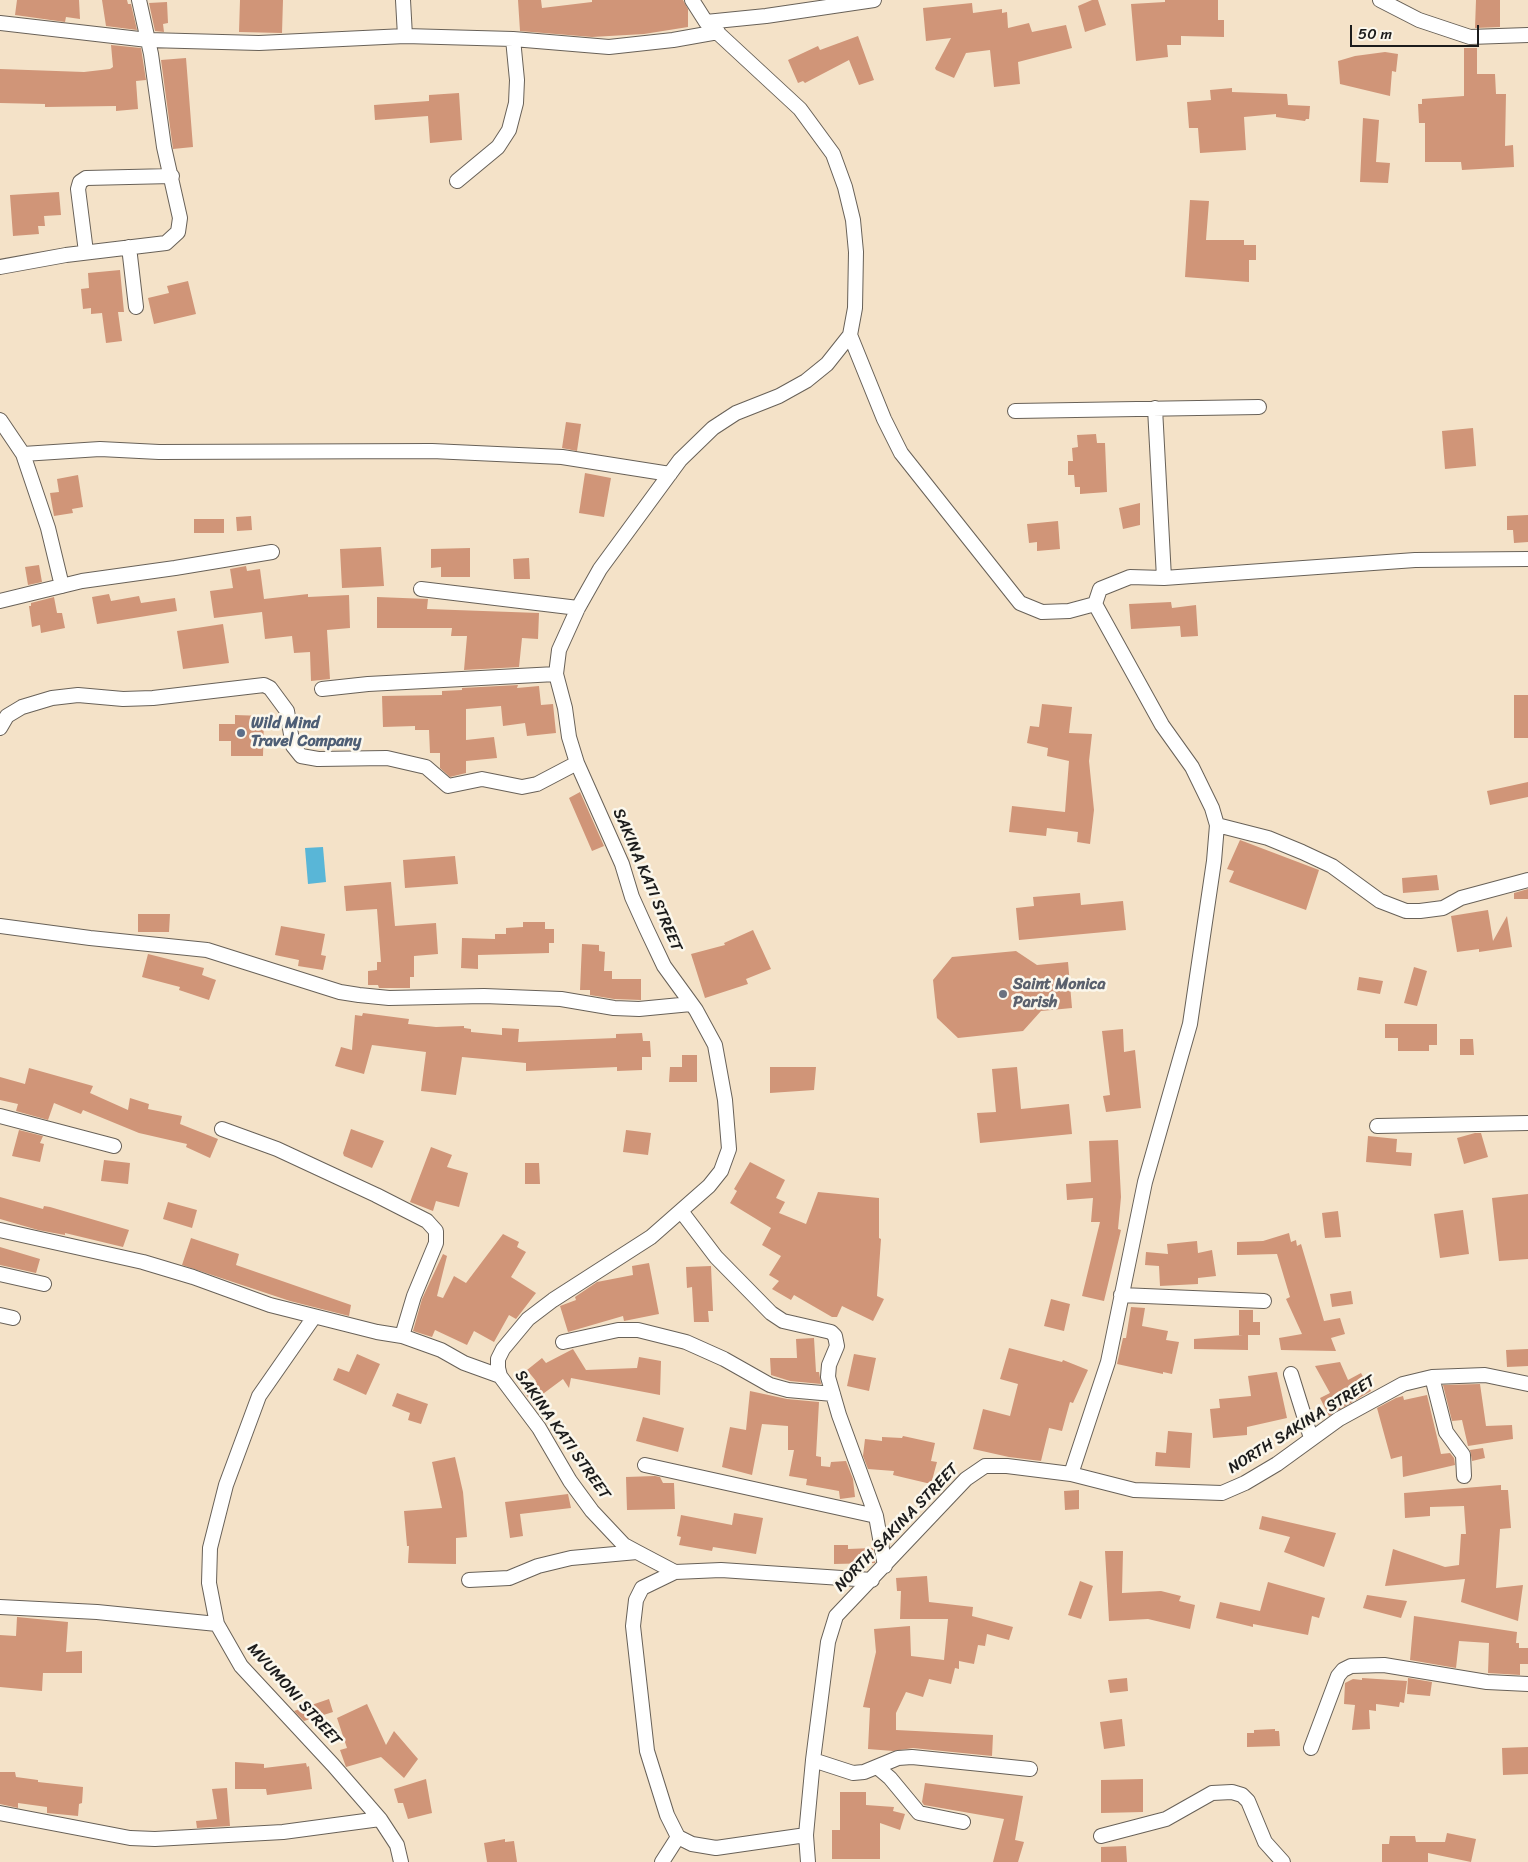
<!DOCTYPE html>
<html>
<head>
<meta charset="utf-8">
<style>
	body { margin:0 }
	#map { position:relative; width:1528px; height:1862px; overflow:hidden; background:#f4e2c8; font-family:Sriracha,sans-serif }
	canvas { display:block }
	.scale { position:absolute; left:1350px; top:25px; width:129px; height:22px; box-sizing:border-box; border:2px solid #1c1c1c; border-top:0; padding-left:6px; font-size:15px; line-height:18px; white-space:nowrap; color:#1c1c1c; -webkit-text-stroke:4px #fbf7ec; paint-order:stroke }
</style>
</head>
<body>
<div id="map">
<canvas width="1528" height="1862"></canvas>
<div class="scale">50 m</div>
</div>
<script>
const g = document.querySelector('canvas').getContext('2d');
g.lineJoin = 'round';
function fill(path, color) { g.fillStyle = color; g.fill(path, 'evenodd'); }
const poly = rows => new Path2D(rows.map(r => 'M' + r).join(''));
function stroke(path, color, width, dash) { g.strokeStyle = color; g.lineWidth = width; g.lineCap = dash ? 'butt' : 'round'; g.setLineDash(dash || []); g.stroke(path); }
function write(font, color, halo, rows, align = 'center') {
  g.font = font + ' Sriracha,sans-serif'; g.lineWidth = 5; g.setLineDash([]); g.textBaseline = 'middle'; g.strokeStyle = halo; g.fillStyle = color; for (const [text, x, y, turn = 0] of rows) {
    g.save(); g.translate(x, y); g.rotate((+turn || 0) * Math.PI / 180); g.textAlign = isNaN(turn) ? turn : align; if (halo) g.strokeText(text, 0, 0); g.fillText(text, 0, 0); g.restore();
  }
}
const water = poly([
	[323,847,326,882,308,884,305,848]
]);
const building = poly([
	[17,0,79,0,80,19,66,17,65,22,15,15],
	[102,0,127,0,128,4,131,4,137,30,106,26],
	[240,0,283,0,282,33,239,32],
	[518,0,541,0,542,8,592,2,592,0,683,0,688,9,688,27,644,34,592,37,520,31],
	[1092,0,1098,0,1106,25,1085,32,1078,6],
	[1165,0,1218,0,1218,20,1224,20,1224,37,1181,36,1181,45,1167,45,1168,57,1136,61,1131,4,1165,2],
	[1476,0,1500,0,1500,27,1475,28],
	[167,2,168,23,163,24,164,32,155,31,149,3],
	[972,3,973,13,1002,9,1002,13,1007,12,1008,28,1029,23,1032,32,1066,25,1072,48,1018,62,1020,84,994,87,990,50,966,53,954,78,936,70,935,68,951,38,926,41,923,8],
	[858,36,874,80,859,85,849,60,805,83,803,81,798,83,788,60,818,46,820,50],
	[111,45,141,48,146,80,136,81,138,109,116,111,116,106,45,107,45,104,0,103,0,69,84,72,110,69,113,67],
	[1464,48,1477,48,1477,74,1495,74,1496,94,1506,94,1505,146,1513,145,1514,167,1462,170,1461,162,1425,162,1425,123,1419,123,1418,104,1422,104,1422,99,1464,96],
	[1385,52,1398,54,1396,72,1392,71,1390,96,1340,84,1338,61,1355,56],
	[186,58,193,147,173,149,161,60],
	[1232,88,1232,92,1287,94,1288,105,1310,106,1309,119,1306,119,1305,121,1276,117,1276,114,1244,117,1246,150,1200,153,1198,128,1189,128,1187,102,1211,100,1210,90],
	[459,93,462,140,430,143,428,116,375,120,374,105,429,101,429,95],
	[1363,118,1379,120,1376,162,1390,163,1388,183,1360,182],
	[59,192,61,215,44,216,45,226,38,226,39,234,13,236,10,195],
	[1190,200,1209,201,1206,240,1244,240,1244,245,1256,245,1256,260,1249,260,1249,282,1185,277],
	[120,270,124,312,118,312,122,341,106,343,102,313,91,314,91,308,83,309,81,289,89,288,88,273],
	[188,281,196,314,154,324,148,298,169,293,167,286],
	[566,422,581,424,577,451,562,448],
	[1473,428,1476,466,1445,469,1442,431],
	[1096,434,1097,443,1105,443,1107,492,1080,494,1080,487,1075,487,1074,475,1068,475,1068,461,1073,461,1072,448,1078,447,1077,435],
	[585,473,611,478,604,517,579,513],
	[78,475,83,507,72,509,73,513,54,516,50,493,59,492,57,479],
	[1140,503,1140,525,1123,529,1119,508],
	[1528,515,1528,542,1514,543,1513,530,1507,530,1507,516],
	[251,516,252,530,237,531,236,517],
	[194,519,224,519,224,533,194,533],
	[1058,521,1060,549,1037,551,1037,542,1029,543,1027,524],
	[381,547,384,586,342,588,340,549],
	[470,548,470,577,441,577,441,567,431,568,431,549],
	[529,558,530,579,514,579,513,559],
	[39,565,42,582,28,585,25,567],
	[246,566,247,571,260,569,264,599,308,594,308,597,349,595,350,628,327,630,330,679,311,681,310,652,294,653,292,636,265,639,262,612,214,618,210,591,233,588,230,569],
	[109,594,111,601,139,596,141,603,175,598,177,611,97,624,92,597],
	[54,597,57,613,62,613,65,628,41,633,40,625,32,627,29,606,31,606,31,603],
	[377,597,428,599,427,609,539,613,538,639,522,638,519,667,464,670,467,636,451,636,452,628,377,628],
	[1171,602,1172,608,1196,605,1198,636,1181,637,1180,626,1131,629,1129,604],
	[223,624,229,663,183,669,177,631],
	[518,685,517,688,539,686,541,705,553,704,556,733,527,736,525,723,503,726,501,706,466,709,466,740,494,737,497,758,466,761,466,773,450,777,440,768,440,753,430,753,429,730,415,730,415,726,383,727,382,696,442,695,442,691,462,690,462,688],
	[1514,695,1528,695,1528,738,1514,738],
	[1042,704,1072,707,1069,733,1092,734,1089,761,1094,810,1090,844,1077,842,1078,832,1047,828,1046,836,1009,832,1012,806,1065,812,1069,761,1047,756,1048,748,1027,743,1030,726,1039,727],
	[235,715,264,716,263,756,231,756,231,741,219,741,219,724,235,724],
	[1528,782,1528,797,1490,805,1487,791],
	[580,792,604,846,592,851,569,798],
	[1240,840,1319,870,1306,910,1229,882,1234,871,1227,869],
	[455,856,458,884,405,888,403,860],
	[1437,875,1439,890,1403,893,1402,878],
	[391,882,395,926,436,923,438,954,414,956,414,977,410,977,410,988,379,988,378,985,368,985,368,971,377,970,377,962,381,962,377,909,346,911,344,886],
	[1528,889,1528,899,1514,899,1514,893],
	[1080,893,1081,905,1123,901,1126,930,1019,940,1016,908,1034,906,1033,897],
	[1488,910,1493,941,1507,916,1512,947,1479,952,1479,949,1457,952,1451,916],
	[138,914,170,914,169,932,138,932],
	[523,922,545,922,545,929,554,929,554,943,549,943,549,953,478,955,478,969,461,968,462,938,495,939,495,934,506,934,506,928,523,927],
	[281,926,325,934,321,955,326,956,323,970,298,966,299,960,275,955],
	[753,930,771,969,746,979,748,984,705,998,691,954,725,945,724,943],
	[582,944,599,945,599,951,605,952,604,971,612,971,612,979,641,979,641,1000,614,999,590,995,590,990,580,990],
	[1016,951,1037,965,1068,962,1072,1008,1041,1011,1023,1031,958,1038,937,1018,933,980,952,957],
	[148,954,204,968,202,975,216,980,209,1000,179,990,180,987,142,977],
	[1414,967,1427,971,1417,1006,1404,1003],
	[1359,977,1383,981,1380,994,1357,990],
	[363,1013,409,1019,408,1024,436,1027,464,1026,464,1028,471,1029,471,1032,502,1035,502,1028,519,1029,518,1042,616,1038,616,1034,642,1033,643,1041,650,1041,651,1057,642,1057,642,1070,617,1071,617,1067,526,1071,526,1063,462,1057,456,1095,421,1091,426,1052,372,1045,364,1074,335,1066,341,1047,352,1050,355,1015,362,1016],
	[1385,1024,1437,1024,1437,1045,1429,1045,1429,1051,1398,1051,1398,1038,1385,1038],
	[1123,1029,1124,1052,1135,1050,1141,1108,1106,1112,1103,1096,1110,1095,1102,1031],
	[1460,1039,1473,1039,1474,1055,1460,1055],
	[682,1055,697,1055,697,1082,669,1082,670,1067,682,1067],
	[770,1067,816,1067,814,1090,770,1093],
	[1017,1067,1021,1109,1069,1104,1072,1134,980,1143,977,1113,996,1112,992,1069],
	[29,1068,93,1086,90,1093,128,1110,130,1098,149,1104,148,1109,182,1116,180,1124,218,1139,210,1158,186,1147,187,1144,139,1133,83,1110,81,1114,54,1103,48,1120,16,1111,18,1104,0,1100,0,1077,25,1084],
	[351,1129,384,1141,372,1168,344,1156,343,1153],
	[19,1130,43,1136,40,1143,44,1144,40,1162,12,1156],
	[626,1130,651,1133,648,1155,623,1152],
	[1475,1133,1481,1133,1488,1157,1464,1164,1457,1138],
	[1368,1136,1397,1139,1396,1152,1412,1153,1411,1166,1366,1162],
	[1118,1140,1121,1197,1118,1229,1121,1230,1104,1301,1082,1296,1100,1222,1091,1222,1093,1198,1067,1200,1066,1184,1091,1182,1089,1141],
	[431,1147,452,1155,447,1167,468,1173,459,1207,436,1201,433,1211,410,1202],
	[104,1160,130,1163,128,1184,101,1181],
	[750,1162,785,1180,776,1198,785,1202,779,1213,806,1224,818,1192,879,1198,879,1238,881,1239,877,1296,884,1299,873,1321,842,1306,837,1317,832,1317,794,1295,791,1300,772,1289,779,1281,769,1275,781,1256,762,1245,771,1228,730,1203,737,1191,734,1189],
	[525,1163,539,1163,540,1184,525,1184],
	[1528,1194,1528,1259,1499,1261,1492,1198],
	[0,1197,43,1209,44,1206,50,1207,129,1230,123,1247,65,1233,65,1235,38,1230,0,1219],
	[168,1202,197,1210,192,1228,163,1219],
	[1463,1210,1469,1254,1440,1258,1434,1214],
	[1338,1211,1341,1237,1325,1238,1322,1213],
	[1289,1233,1291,1242,1296,1240,1297,1246,1301,1244,1324,1321,1340,1318,1345,1334,1331,1338,1336,1351,1281,1350,1279,1338,1302,1334,1286,1299,1290,1297,1277,1254,1237,1255,1237,1242,1263,1241],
	[503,1234,519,1242,517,1247,526,1252,511,1277,536,1293,516,1319,509,1315,494,1342,474,1331,467,1345,435,1330,432,1337,413,1331,422,1299,443,1254,447,1256,437,1296,443,1298,454,1276,466,1283],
	[191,1238,239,1254,236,1265,351,1305,349,1316,290,1301,182,1265],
	[1197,1241,1198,1253,1212,1250,1216,1276,1198,1278,1198,1284,1160,1286,1159,1266,1145,1265,1146,1252,1168,1254,1167,1244],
	[0,1247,40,1259,36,1273,0,1265],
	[649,1263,659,1314,624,1321,623,1316,568,1332,560,1306,576,1300,575,1297,597,1282,633,1275,632,1266],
	[711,1266,713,1311,708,1311,709,1322,694,1322,692,1287,687,1288,686,1267],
	[1351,1291,1353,1304,1332,1307,1330,1294],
	[1051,1299,1070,1304,1064,1331,1044,1326],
	[1131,1307,1145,1308,1142,1326,1168,1331,1166,1340,1179,1342,1172,1374,1163,1372,1163,1374,1117,1364,1123,1338,1126,1338],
	[1239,1310,1253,1310,1253,1322,1260,1322,1260,1335,1248,1335,1248,1350,1194,1349,1194,1339,1243,1335,1239,1335],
	[814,1338,816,1372,819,1372,821,1384,790,1381,771,1375,770,1358,797,1358,796,1339],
	[1009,1348,1062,1362,1063,1360,1088,1370,1073,1403,1070,1402,1062,1431,1049,1428,1041,1461,1009,1457,973,1449,983,1409,1010,1416,1018,1384,1000,1379],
	[573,1349,586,1370,637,1368,639,1357,661,1361,660,1395,571,1378,569,1388,563,1379,532,1402,523,1391,536,1381,527,1370,542,1358,546,1363],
	[1528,1349,1528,1366,1507,1367,1506,1350],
	[357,1354,380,1364,366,1395,333,1380,338,1368,349,1372],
	[854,1354,876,1358,869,1391,847,1386],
	[1340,1362,1348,1380,1361,1373,1371,1391,1329,1416,1320,1398,1330,1393,1315,1366],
	[1277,1372,1287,1418,1247,1427,1247,1435,1213,1438,1210,1409,1220,1408,1219,1399,1251,1396,1248,1376],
	[1480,1384,1486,1426,1512,1425,1513,1439,1468,1446,1462,1420,1452,1421,1443,1385],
	[750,1391,787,1399,819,1402,816,1456,821,1457,821,1466,830,1467,831,1462,846,1461,853,1479,855,1497,840,1499,839,1491,806,1485,807,1479,789,1476,794,1450,788,1450,788,1426,762,1424,752,1475,722,1467,730,1427,746,1430],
	[397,1393,428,1404,421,1424,408,1420,410,1413,392,1406],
	[1427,1395,1441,1454,1450,1453,1454,1458,1455,1465,1403,1477,1402,1456,1391,1459,1377,1408,1396,1398,1403,1396,1404,1400],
	[643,1417,684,1428,678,1452,636,1441],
	[1168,1431,1192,1433,1190,1468,1155,1466,1156,1452,1166,1453],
	[903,1436,935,1443,931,1461,937,1462,931,1484,893,1475,894,1471,868,1469,863,1456,865,1439,882,1441,882,1437,902,1438],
	[1483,1448,1485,1458,1472,1461,1470,1450],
	[455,1457,463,1492,467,1537,456,1538,456,1564,408,1563,409,1546,407,1546,404,1511,442,1508,432,1462],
	[655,1476,660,1477,663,1483,674,1483,675,1509,627,1510,626,1477],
	[1501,1485,1501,1490,1508,1490,1511,1528,1500,1529,1496,1588,1523,1585,1518,1621,1461,1602,1465,1579,1385,1586,1393,1549,1445,1567,1459,1565,1461,1534,1466,1534,1464,1506,1430,1507,1430,1516,1405,1518,1404,1493],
	[1079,1490,1079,1509,1065,1510,1064,1491],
	[568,1494,571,1508,520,1514,523,1536,510,1538,505,1502],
	[734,1513,763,1518,756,1554,713,1547,712,1551,679,1545,681,1537,677,1536,681,1515,732,1525],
	[1262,1516,1336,1533,1324,1567,1284,1552,1290,1537,1259,1529],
	[834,1545,848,1545,848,1549,873,1548,875,1563,834,1564],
	[1105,1551,1123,1551,1122,1593,1161,1591,1181,1596,1179,1601,1195,1605,1190,1629,1148,1619,1109,1621],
	[927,1576,929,1602,973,1607,972,1616,1013,1627,1009,1640,987,1634,985,1646,978,1645,974,1664,959,1661,959,1669,955,1668,951,1684,929,1679,923,1697,906,1692,896,1713,896,1730,993,1735,992,1756,913,1748,893,1751,868,1749,870,1708,863,1707,876,1652,874,1629,910,1626,911,1656,944,1660,948,1619,900,1619,901,1591,897,1591,896,1578],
	[1080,1581,1093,1586,1081,1619,1068,1615],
	[1268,1582,1325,1598,1319,1618,1312,1616,1308,1635,1253,1624,1253,1627,1216,1618,1220,1602,1260,1611],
	[1367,1595,1407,1601,1401,1618,1363,1608],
	[1414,1616,1517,1632,1516,1643,1519,1643,1519,1648,1528,1648,1528,1664,1520,1664,1520,1675,1488,1673,1489,1643,1459,1641,1456,1668,1410,1660],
	[17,1617,68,1622,66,1652,82,1651,82,1673,43,1673,42,1691,0,1687,0,1635,16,1636],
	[1127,1678,1128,1691,1110,1693,1108,1680],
	[1362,1678,1407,1681,1404,1703,1400,1702,1399,1707,1376,1704,1376,1711,1369,1710,1370,1729,1352,1730,1355,1705,1344,1704,1345,1683,1353,1679,1362,1680],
	[1408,1678,1432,1682,1430,1696,1407,1694],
	[329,1699,333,1712,304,1721,294,1711],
	[367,1704,386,1745,394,1731,418,1759,404,1778,381,1757,346,1767,340,1750,347,1748,337,1718],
	[1122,1719,1125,1746,1104,1749,1100,1722],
	[1275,1729,1275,1731,1279,1731,1280,1746,1247,1747,1247,1733,1254,1733,1254,1730],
	[1528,1747,1528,1774,1503,1775,1502,1748],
	[235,1762,264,1764,264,1768,306,1763,307,1767,309,1766,312,1789,267,1795,266,1789,235,1789],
	[0,1772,15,1772,16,1777,38,1780,38,1782,83,1787,82,1803,79,1804,78,1816,47,1813,47,1807,18,1803,18,1808,0,1804],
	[426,1779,432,1813,408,1819,403,1803,398,1803,394,1789],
	[1143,1779,1143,1812,1101,1813,1101,1780],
	[925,1783,1023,1796,1015,1840,1024,1842,1018,1862,993,1862,1004,1819,924,1805,922,1802],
	[227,1788,230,1826,197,1828,196,1821,217,1819,212,1789],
	[840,1792,866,1792,866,1805,894,1807,893,1811,905,1814,900,1830,880,1823,880,1859,832,1859,832,1830,840,1830],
	[1447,1833,1476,1839,1471,1862,1428,1853,1428,1862,1382,1862,1382,1844,1389,1844,1390,1836,1415,1836,1416,1842,1445,1842],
	[505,1839,505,1842,514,1841,517,1862,487,1862,484,1843],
	[1126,1846,1127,1862,1101,1862,1101,1847]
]);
const minor = poly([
	[403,0,405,36],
	[692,0,706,22,800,109,833,154,845,187,853,220,856,252,855,308,850,335,827,364,806,381,779,396,736,413,713,428,680,460,600,569,578,608,559,650,556,674,565,708,569,737,577,763,622,864,632,897,646,928,664,966,696,1010,715,1045,725,1100,729,1149,721,1171,709,1186,651,1237,553,1300,528,1319,503,1349,498,1359,498,1368,500,1376,539,1428,570,1481,592,1511,624,1545,637,1552,675,1572,721,1570,872,1580],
	[1380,0,1419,20,1470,37,1528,35],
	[706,22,766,16,874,0],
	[0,23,148,40,259,43,405,36,513,39,609,47,673,40,718,32],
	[457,181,498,147,509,130,516,103,517,80,513,39],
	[129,247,136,307],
	[86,252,78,189,80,182,86,178,172,176],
	[0,267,66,255,166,243,178,232,180,218,164,147,151,54,139,0],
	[850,335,884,419,901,453,1020,603,1042,612,1069,611,1095,604],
	[1155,408,1164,578],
	[1015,411,1259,407],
	[0,420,23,454,48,528,62,586],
	[23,454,100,449,159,452,432,451,562,457,670,474],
	[421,589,578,608],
	[0,601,82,581,175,568,272,552],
	[322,689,368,684,556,674],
	[0,728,7,716,22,707,52,698,78,695,123,699,153,698,264,685,270,688,287,711,293,746,301,756,318,759,387,758,426,767,448,786,482,779,522,787,537,784,577,763],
	[1217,825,1268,838,1302,852,1332,866,1380,901,1406,911,1420,911,1443,908,1461,898,1528,880],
	[0,926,90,938,207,950,340,992,359,995,389,998,484,996,561,999,614,1008,639,1009,691,1004],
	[0,1116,114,1146],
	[1377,1126,1528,1123],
	[222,1129,277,1149,376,1195,427,1221,436,1231,436,1243,414,1296,402,1336],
	[681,1211,716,1257,771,1313,783,1321,831,1332,835,1336,837,1346,829,1365,828,1377,839,1415,876,1516,885,1566],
	[0,1230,143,1262,193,1277,270,1305,377,1332,402,1336,441,1350,464,1363,500,1376],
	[0,1274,44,1284],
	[1121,1295,1264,1301],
	[0,1315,13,1318],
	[314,1317,259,1396,226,1485,210,1548,209,1583,217,1624,241,1666,333,1765,380,1819,397,1845,401,1862],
	[563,1342,618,1330,638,1330,686,1342,724,1359,770,1385,788,1390,833,1394],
	[1291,1374,1311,1438],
	[1432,1377,1446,1432,1463,1455,1464,1476],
	[645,1465,876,1516],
	[1071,1474,1108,1362,1145,1182,1190,1024,1214,861,1217,825,1212,808,1192,767,1162,725,1095,604,1100,589,1130,577,1164,578,1415,560,1528,559],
	[675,1572,642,1588,636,1600,633,1626,647,1751,667,1815,678,1837,692,1844,716,1848,806,1835],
	[469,1580,509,1578,538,1566,571,1558,637,1552],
	[0,1607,97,1612,217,1624],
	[1311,1748,1338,1676,1343,1670,1351,1666,1384,1665,1487,1682,1528,1684],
	[813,1760,853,1773,864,1772,898,1758,912,1757,1030,1769],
	[877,1767,890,1778,919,1813,963,1822],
	[0,1813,130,1838,155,1839,283,1832,380,1819],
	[1101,1836,1166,1819,1212,1793,1232,1792,1242,1795,1248,1801,1265,1842,1283,1862],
	[662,1862,678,1837],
	[808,1862,806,1835,813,1760,828,1642,836,1616,966,1479,985,1466,1007,1466,1071,1474,1134,1490,1222,1493,1245,1483,1277,1464,1339,1419,1403,1384,1432,1377,1485,1375,1528,1384]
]);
const markers = [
	[241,733,5,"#5c6f8a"],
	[1003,994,5,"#6b7280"]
];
const serviceNames = [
	["Wild Mind",251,724],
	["Travel Company",251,742]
];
const streetNames = [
	["SAKINA KATI STREET",647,880,67],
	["NORTH SAKINA STREET",1302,1425,-32],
	["SAKINA KATI STREET",562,1435,55],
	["NORTH SAKINA STREET",897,1528,-46],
	["MVUMONI STREET",294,1695,48]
];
const worshipNames = [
	["Saint Monica",1013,985],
	["Parish",1013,1003]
];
fill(water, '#59b6d7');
fill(building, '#d09578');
stroke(minor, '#686158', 16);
stroke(minor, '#fff', 14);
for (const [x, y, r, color] of markers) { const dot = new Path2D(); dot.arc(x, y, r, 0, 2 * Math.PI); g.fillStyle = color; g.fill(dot); stroke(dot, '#fbf7ec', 2); }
write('bold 16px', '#4e5e75', '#fbf7ec', serviceNames, 'left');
write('16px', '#1c1c1c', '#fbf7ec', streetNames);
write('bold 16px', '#5b616d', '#fbf7ec', worshipNames, 'left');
</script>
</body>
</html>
